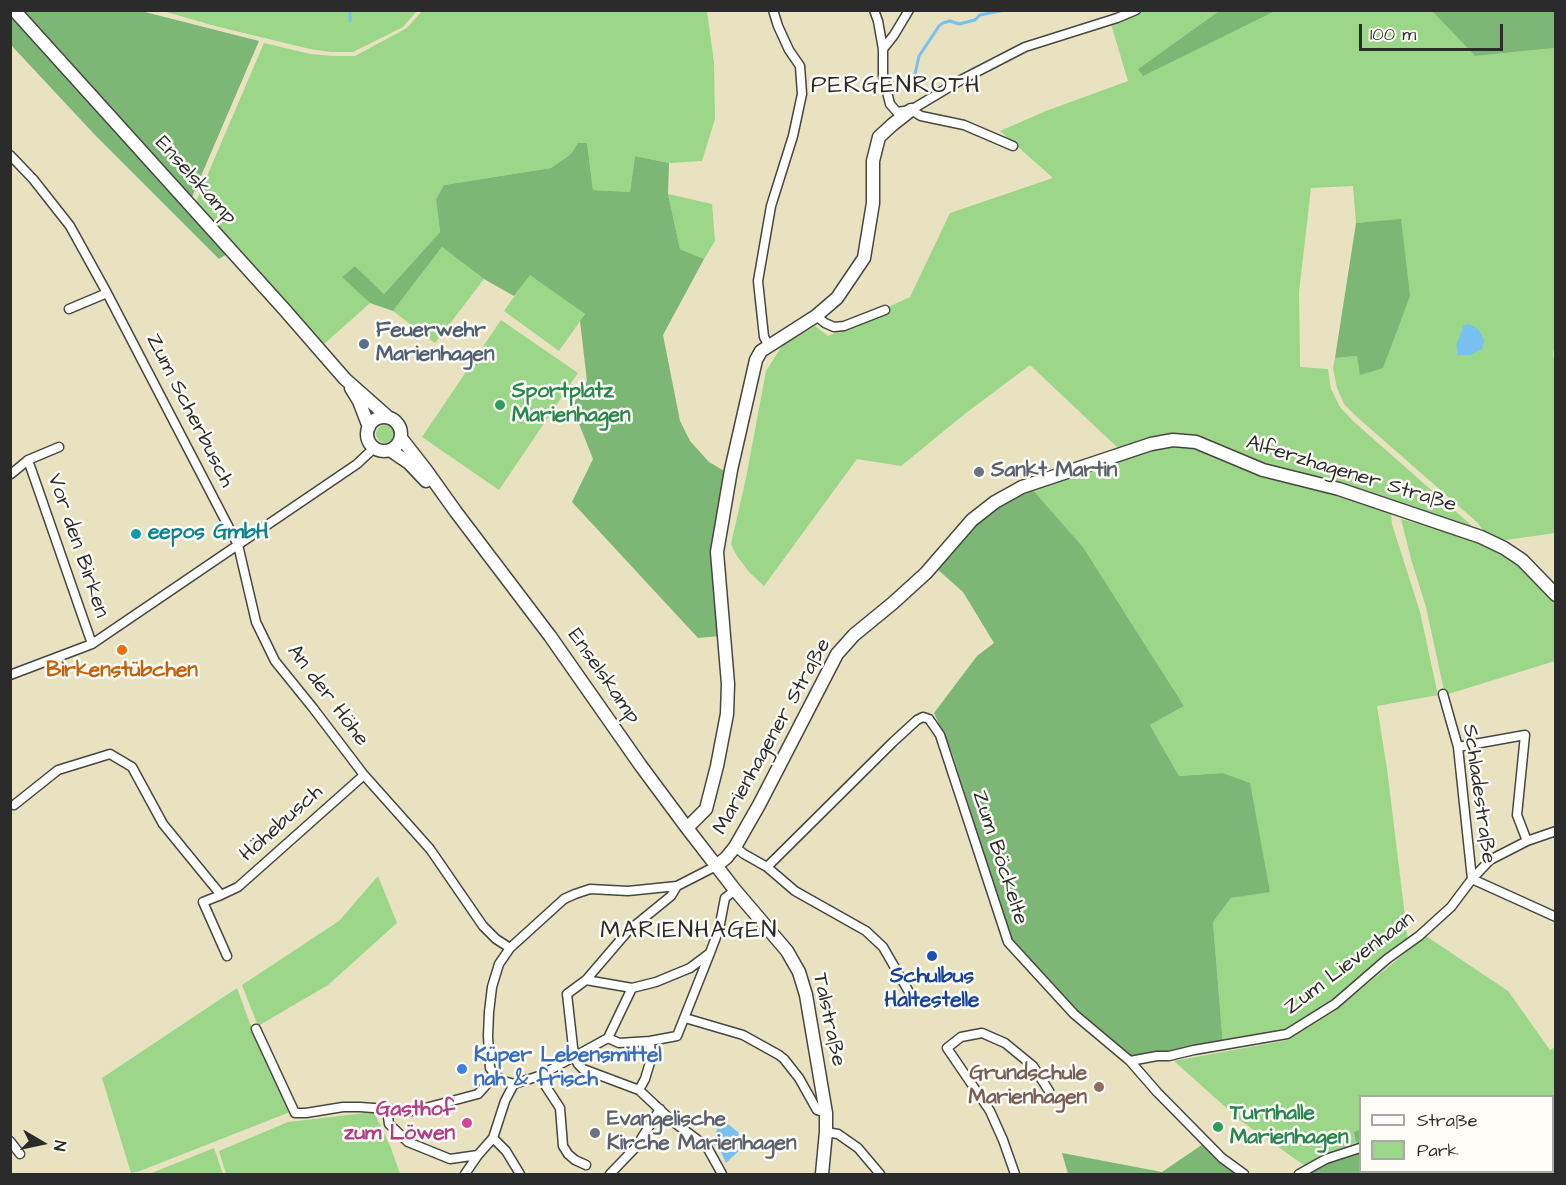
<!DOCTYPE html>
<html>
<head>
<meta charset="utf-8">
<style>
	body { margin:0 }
	#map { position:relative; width:1566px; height:1185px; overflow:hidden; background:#e8e2c0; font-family:"Architects Daughter",sans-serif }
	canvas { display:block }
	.frame { position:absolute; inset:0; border:12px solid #2b2b2b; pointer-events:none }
	.legend { position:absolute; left:1359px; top:1095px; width:195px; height:78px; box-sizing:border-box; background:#fdfcf7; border:2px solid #a9a8a5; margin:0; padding:8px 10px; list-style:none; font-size:18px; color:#2b2b2b }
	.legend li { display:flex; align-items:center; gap:12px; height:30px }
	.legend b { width:30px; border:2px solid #a9a8a5 }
	.north { position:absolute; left:12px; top:1113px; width:60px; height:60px; -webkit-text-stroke:4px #fdfcf7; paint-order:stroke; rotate:99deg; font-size:16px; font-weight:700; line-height:24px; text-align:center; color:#2b2b2b }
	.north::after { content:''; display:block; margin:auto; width:21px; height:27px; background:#2b2b2b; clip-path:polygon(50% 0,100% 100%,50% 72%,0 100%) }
	.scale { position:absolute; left:1359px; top:24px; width:144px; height:27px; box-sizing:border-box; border:3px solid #2b2b2b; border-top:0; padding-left:8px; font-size:18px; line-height:21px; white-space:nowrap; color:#2b2b2b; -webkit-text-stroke:4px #fdfcf7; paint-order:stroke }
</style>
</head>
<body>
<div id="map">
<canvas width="1566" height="1185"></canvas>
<div class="frame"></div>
<ul class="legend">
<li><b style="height:8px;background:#fff"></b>Straße</li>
<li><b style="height:16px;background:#9bd689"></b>Park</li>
</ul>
<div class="north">N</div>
<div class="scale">100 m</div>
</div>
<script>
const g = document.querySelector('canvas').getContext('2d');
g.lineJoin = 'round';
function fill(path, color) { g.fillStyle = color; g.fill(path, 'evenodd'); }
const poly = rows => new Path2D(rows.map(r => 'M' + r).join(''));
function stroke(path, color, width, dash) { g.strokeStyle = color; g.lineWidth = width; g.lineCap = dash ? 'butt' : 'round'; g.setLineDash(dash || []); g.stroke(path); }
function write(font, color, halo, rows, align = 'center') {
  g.font = font + ' "Architects Daughter",sans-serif'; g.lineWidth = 5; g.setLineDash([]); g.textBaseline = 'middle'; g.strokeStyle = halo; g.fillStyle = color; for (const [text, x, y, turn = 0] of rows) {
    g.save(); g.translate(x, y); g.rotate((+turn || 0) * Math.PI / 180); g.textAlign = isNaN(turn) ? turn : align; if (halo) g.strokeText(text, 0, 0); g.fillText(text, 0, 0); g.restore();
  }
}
const green = poly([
	[163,11,417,11,403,27,353,52,331,52,310,49,215,26],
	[422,11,707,11,714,63,715,119,702,161,669,163,635,156,630,192,593,190,587,143,551,168,444,185,436,199,440,232,384,294,355,266,343,276,370,303,323,345,195,204,264,43,310,54,333,56,355,56,407,28],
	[1142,11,1219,11,1138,69,1275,11,1432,11,1475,56,1555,48,1556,340,1553,354,1556,372,1555,533,1499,541,1486,535,1478,523,1357,417,1344,404,1337,388,1333,368,1335,358,1357,356,1401,220,1356,223,1353,186,1311,188,1299,292,1300,367,1328,369,1331,389,1340,407,1353,421,1471,525,1471,529,1264,468,1191,437,1119,449,1030,365,966,413,901,466,857,459,764,586,749,572,737,556,731,544,746,478,766,371,782,346,815,326,828,336,887,312,886,308,910,297,950,213,1053,178,1000,131,1046,111,1128,81,1111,24],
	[668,194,712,204,715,241,704,259,680,249],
	[442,247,484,279,435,343,393,311],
	[530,274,585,314,559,351,504,311],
	[501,320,578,373,499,490,422,437],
	'376 434a9 9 0 1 1 18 0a9 9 0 1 1-18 0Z',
	[1173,446,1192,448,1261,475,1339,495,1391,513,1392,524,1420,612,1438,695,1377,706,1387,769,1408,941,1332,1000,1285,1029,1223,1045,1213,922,1231,898,1270,891,1222,773,1179,776,1150,725,1184,706,1083,547,1033,490,1149,448],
	[1401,519,1475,540,1500,552,1518,564,1545,590,1555,604,1555,661,1445,695,1426,607,1411,559],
	[378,876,397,923,328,985,258,1026,242,985,339,921],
	[1426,936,1508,991,1550,1050,1555,1047,1555,1174,1463,1174,1457,1172,1552,1172,1552,1096,1360,1096,1360,1130,1355,1133,1357,1142,1308,1168,1241,1121,1174,1061,1288,1040,1333,1012],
	[237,988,252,1029,290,1112,140,1171,131,1173,102,1078],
	[374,1112,391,1148,400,1174,226,1174,219,1151,288,1122],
	[214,1148,223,1174,149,1174],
	[1394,1172,1442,1172,1449,1174,1395,1174]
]);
const forest = poly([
	[21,11,141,11,259,41,192,197],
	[1219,11,1275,11,1143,76,1138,69],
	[1432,11,1555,11,1555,48,1475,56],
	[11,16,227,254,219,259,95,135,11,45],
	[578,143,587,143,593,190,630,192,635,156,669,163,668,194,680,249,704,259,663,335,680,421,690,441,709,462,726,472,720,636,698,638,572,502,593,459,572,406,587,381,580,321,585,314,530,275,514,296,484,279,442,247,393,311,370,303,342,277,355,266,384,294,440,232,436,199,444,185,551,168,571,154],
	[1401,219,1410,296,1383,368,1360,375,1357,356,1335,358,1356,223],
	[1033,490,1083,547,1184,706,1150,725,1179,776,1222,773,1250,783,1270,892,1231,898,1213,922,1223,1045,1131,1060,1077,1010,1011,939,952,753,934,713,977,656,994,643,963,592,936,568,975,525,1002,505],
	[1360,1130,1360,1172,1392,1172,1393,1174,1301,1174,1326,1160,1358,1150,1354,1132],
	[1206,1142,1243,1174,1068,1174,1062,1153,1162,1172]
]);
const water = poly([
	[1469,324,1478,329,1484,340,1482,349,1470,355,1458,355,1456,346,1464,325],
	[728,1124,738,1132,743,1147,726,1163,721,1152,713,1143,718,1126]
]);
const stream = poly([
	[350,21,350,10],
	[907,86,915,74,919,56,939,26,943,23,950,21,959,24,975,20,980,15,1005,10]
]);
const street = poly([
	[874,10,878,21,883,49,883,76,890,104,897,112,911,110,961,80,1025,47,1117,18,1136,10],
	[883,49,894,35,909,10],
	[911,110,921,116,964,125,1013,146],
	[10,155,33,179,70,226,107,293,238,545,256,622,275,661,313,708,364,775,430,849,483,926,496,939,510,948],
	[69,309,107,293],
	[816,316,825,323,834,327,844,326,885,310],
	[769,346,764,337,758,281,771,206,793,136,802,94,800,66,789,50,778,26,773,10],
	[59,447,28,460,92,644],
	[11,474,28,460],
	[10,675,92,644,357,464,374,448],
	[1443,694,1458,747,1472,879,1556,917],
	[1458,747,1525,735,1517,815,1527,841],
	[14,805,58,770,110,754,132,767,163,824,221,895,238,887,364,775],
	[735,847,744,854,767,867,795,891,866,931,883,947,909,992],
	[767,867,893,742,917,720,923,717,929,719,940,735,1008,942,1074,1014,1130,1061,1157,1092,1222,1158,1244,1174],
	[677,886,671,896,628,931,586,980,567,994,574,1056,578,1064,583,1069,639,1090,671,1120,707,1147,722,1174],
	[221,895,203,902,227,956],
	[710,953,690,968,656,982,632,988,608,1038,539,1076,514,1084,504,1081,495,1075,490,1068,488,1036,489,1012,492,987,499,964,510,948,564,899,575,894,590,889,628,891,677,886,716,866],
	[586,980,632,988],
	[685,1018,743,1035,779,1055,784,1059,799,1078,817,1110,826,1113],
	[256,1029,295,1113,306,1113,343,1107,360,1107,414,1111,478,1094,495,1075],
	[608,1038,619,1043,650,1041,677,1036,710,953,719,929,725,898,735,890],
	[1130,1061,1157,1056,1169,1056,1194,1050,1287,1034,1335,1004,1387,959,1419,936,1451,907,1472,879,1490,860,1527,841,1556,831],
	[539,1076,560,1108,563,1146,568,1154,575,1160,586,1165],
	[639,1090,645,1079,651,1059,650,1041],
	[387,1109,389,1124,408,1142,450,1159,478,1155],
	[826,1132,838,1134,858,1148,880,1174],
	[493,1138,506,1151,520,1174],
	[10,1141,20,1154],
	[1448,1172,1455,1174],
	[465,1174,478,1155,493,1138,505,1101,514,1084],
	[610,1174,636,1147,660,1109],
	[1015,1174,1003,1140,990,1111,947,1048,961,1037,982,1033,1005,1043,1033,1066,1049,1091],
	[1299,1174,1326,1159,1360,1148]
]);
const secondary = poly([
	[14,10,284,309,345,379,388,417],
	[351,388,359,401,369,427],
	'367 434a17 17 0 1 1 34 0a17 17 0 1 1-34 0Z',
	[401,438,426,470,456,512,550,636,641,766,687,828,735,890,787,951,799,972,806,995,826,1113,826,1132,822,1174],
	[390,450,409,463,426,481],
	[687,828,706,809,717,766,727,714,728,684,717,552,731,470,756,360,761,351,769,346,816,316,837,298,864,258,873,203,873,161,879,137,892,125,911,110],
	[716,866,726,858,735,847,759,805,837,654,854,635,893,603,926,573,972,520,995,502,1022,487,1151,444,1173,440,1196,442,1263,470,1339,489,1481,537,1504,548,1522,560,1556,595]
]);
const markers = [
	[364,344,6,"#5c6f8a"],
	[500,405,6,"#2e9e5b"],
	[979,472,6,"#6b7280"],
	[136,534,6,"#0f9aa8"],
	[122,650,6,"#e8710a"],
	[932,956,6,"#1a4fb4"],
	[462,1069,6,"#3f7fe0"],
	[1099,1087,6,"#8d6e63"],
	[467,1123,6,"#d1479c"],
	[1218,1127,6,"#2e9e5b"],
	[595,1133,6,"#6b7280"]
];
const streetNames = [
	["Enselskamp",195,181,48],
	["Zum Scherbusch",189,411,63],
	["Alferzhagener Straße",1351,475,17],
	["Vor den Birken",77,546,71],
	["Enselskamp",603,677,55],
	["An der Höhe",327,696,53],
	["Marienhagener Straße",773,737,-61],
	["Schladestraße",1478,794,82],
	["Höhebusch",282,824,-42],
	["Zum Böckelte",999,858,72],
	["Zum Lievenhaan",1350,964,-37],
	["Talstraße",828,1020,78]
];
const serviceNames = [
	["Feuerwehr",376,332],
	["Marienhagen",376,356]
];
const leisureNames = [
	["Sportplatz",512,393],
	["Marienhagen",512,417],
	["Turnhalle",1230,1115],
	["Marienhagen",1230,1139]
];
const worshipNames = [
	["Sankt Martin",991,472],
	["Evangelische",607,1121],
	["Kirche Marienhagen",607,1145]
];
const cultureNames = [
	["eepos GmbH",148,534]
];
const foodNames = [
	["Birkenstübchen",122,672]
];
const transitNames = [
	["Schulbus",932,978],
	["Haltestelle",932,1002]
];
const shopNames = [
	["Küper Lebensmittel",474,1057],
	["nah & frisch",474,1081]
];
const educationNames = [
	["Grundschule",1087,1075],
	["Marienhagen",1087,1099]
];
const hotelNames = [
	["Gasthof",455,1111],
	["zum Löwen",455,1135]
];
const quarterNames = [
	["PERGENROTH",896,87],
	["MARIENHAGEN",689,932]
];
fill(green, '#9bd689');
fill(forest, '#7cb775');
fill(water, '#78c0f0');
stroke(stream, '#78c0f0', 3);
stroke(street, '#474641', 11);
stroke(secondary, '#474641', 15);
stroke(street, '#fff', 8);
stroke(secondary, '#fff', 12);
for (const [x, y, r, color] of markers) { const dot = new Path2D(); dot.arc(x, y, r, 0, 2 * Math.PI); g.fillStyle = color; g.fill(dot); stroke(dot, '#fdfcf7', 2); }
write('21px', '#2b2b2b', '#fdfcf7', streetNames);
write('bold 21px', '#4e5e75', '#fdfcf7', serviceNames, 'left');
write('bold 21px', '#27864d', '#fdfcf7', leisureNames, 'left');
write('bold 21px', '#5b616d', '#fdfcf7', worshipNames, 'left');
write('bold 21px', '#0d838f', '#fdfcf7', cultureNames, 'left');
write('bold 21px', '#c56008', '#fdfcf7', foodNames);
write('bold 21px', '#164399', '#fdfcf7', transitNames);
write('bold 21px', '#366cbe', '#fdfcf7', shopNames, 'left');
write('bold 21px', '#785e54', '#fdfcf7', educationNames, 'right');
write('bold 21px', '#b23c85', '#fdfcf7', hotelNames, 'right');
g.letterSpacing = '1.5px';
write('24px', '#2b2b2b', '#fdfcf7', quarterNames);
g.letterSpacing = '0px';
</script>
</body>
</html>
